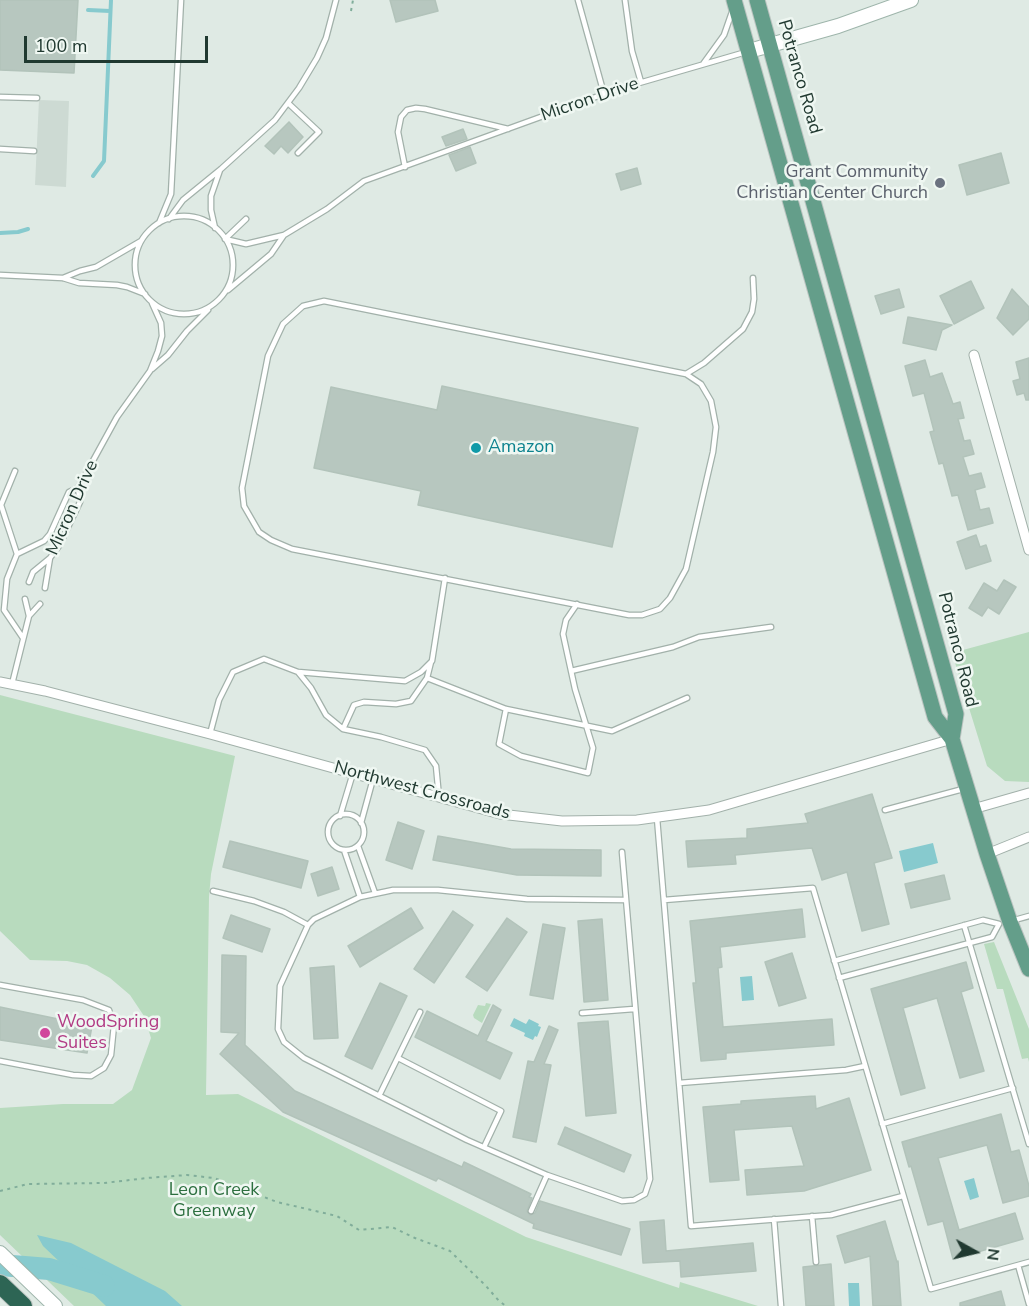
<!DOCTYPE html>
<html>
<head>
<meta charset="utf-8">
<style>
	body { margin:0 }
	#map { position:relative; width:1029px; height:1306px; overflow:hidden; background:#dfeae4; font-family:"Nunito Sans",sans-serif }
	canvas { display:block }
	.north { position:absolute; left:945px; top:1222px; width:60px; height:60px; -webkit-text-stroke:4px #eff7f2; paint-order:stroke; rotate:98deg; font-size:16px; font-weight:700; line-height:24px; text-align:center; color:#203930 }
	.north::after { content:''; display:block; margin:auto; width:21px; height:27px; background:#203930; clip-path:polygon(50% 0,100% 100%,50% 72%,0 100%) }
	.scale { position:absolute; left:24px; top:36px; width:184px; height:27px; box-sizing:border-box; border:3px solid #203930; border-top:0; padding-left:8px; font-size:18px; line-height:21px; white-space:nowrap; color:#203930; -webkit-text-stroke:4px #eff7f2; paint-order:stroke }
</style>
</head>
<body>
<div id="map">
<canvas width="1029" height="1306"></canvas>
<div class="north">N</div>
<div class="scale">100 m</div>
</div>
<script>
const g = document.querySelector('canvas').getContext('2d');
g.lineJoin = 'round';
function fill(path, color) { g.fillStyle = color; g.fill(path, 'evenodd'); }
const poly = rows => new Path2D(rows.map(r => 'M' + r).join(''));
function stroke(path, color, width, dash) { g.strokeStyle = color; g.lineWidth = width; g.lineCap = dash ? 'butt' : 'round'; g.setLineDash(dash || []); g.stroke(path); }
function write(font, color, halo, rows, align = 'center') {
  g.font = font + ' "Nunito Sans",sans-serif'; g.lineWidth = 5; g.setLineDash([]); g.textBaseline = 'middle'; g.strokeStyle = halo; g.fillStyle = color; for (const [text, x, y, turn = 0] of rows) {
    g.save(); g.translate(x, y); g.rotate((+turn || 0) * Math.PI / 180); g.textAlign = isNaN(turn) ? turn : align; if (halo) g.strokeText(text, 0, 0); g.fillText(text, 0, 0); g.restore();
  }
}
const built = poly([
	[39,100,69,101,66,187,35,185]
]);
const green = poly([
	[1029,632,1029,782,1005,781,987,766,952,653],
	[0,695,235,756,211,874,209,897,206,1095,238,1094,526,1237,679,1288,680,1282,758,1306,74,1306,0,1235,0,1108,63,1104,113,1104,132,1090,151,1038,144,1016,130,995,110,978,87,965,67,961,30,960,0,931],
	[994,942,1029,1029,1029,1062,1028,1058,1022,1059,1003,989,997,989,984,944],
	[486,1003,491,1004,482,1023,474,1018,473,1015,478,1005,485,1006]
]);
const water = poly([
	[933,843,938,863,904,872,899,851],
	[752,976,754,1000,742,1001,740,977],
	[514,1018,526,1024,529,1019,539,1024,538,1026,541,1027,537,1037,535,1036,533,1040,524,1036,525,1033,510,1026],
	[974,1178,979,1197,970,1200,964,1181],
	[37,1235,71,1243,165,1291,182,1306,106,1306,43,1246],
	[848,1283,859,1283,860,1306,849,1306]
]);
const stream = poly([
	[88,10,110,11],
	[93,176,104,161,111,0],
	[0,233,18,232,28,229]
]);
const river = poly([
	[0,1265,49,1269,104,1286]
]);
const building = poly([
	[0,0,78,0,74,73,0,70,0,0],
	[390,0,435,0,438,11,396,22,390,0],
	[289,122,303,137,288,153,281,146,274,154,265,146,289,122],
	[463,129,467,139,446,146,442,137,463,129],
	[470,147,476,163,456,171,449,155,470,147],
	[1001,153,1009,183,967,195,959,165,1001,153],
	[637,168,641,184,621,190,616,174,637,168],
	[971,281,984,308,954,324,940,296,971,281],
	[899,289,904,307,881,314,875,296,899,289],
	[1012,289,1029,307,1029,319,1013,335,997,318,1012,289],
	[908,317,952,325,942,330,936,350,903,343,908,317],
	[1029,358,1029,400,1026,400,1024,393,1017,395,1013,381,1020,379,1016,362,1029,358],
	[925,360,930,377,942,373,953,404,960,402,964,418,958,419,964,441,970,440,974,454,963,457,969,476,981,473,985,487,975,490,980,510,989,508,993,523,968,530,958,495,952,496,943,463,939,464,930,432,934,431,924,393,913,396,905,366,925,360],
	[442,386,638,428,612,547,418,505,421,491,314,468,331,387,437,410,442,386],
	[976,535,980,547,986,545,991,561,966,569,957,542,976,535],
	[1004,580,1016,587,999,614,988,607,982,616,969,608,984,583,997,591,1004,580],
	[872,794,892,858,874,863,889,924,862,931,847,872,822,880,812,848,735,855,736,864,688,867,686,841,747,838,747,829,808,823,805,814,872,794],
	[398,822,424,831,412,869,386,860,398,822],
	[438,836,511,849,601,850,601,876,517,875,433,860,438,836],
	[230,841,308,861,301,888,223,867,230,841],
	[332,867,339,889,318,896,311,874,332,867],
	[944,875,950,899,911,908,905,884,944,875],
	[411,908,423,928,360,967,348,946,411,908],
	[802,909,805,937,720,947,722,967,718,968,723,1027,832,1019,834,1045,726,1053,726,1059,701,1061,693,983,696,983,690,921,802,909],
	[453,911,473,925,434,983,414,969,453,911],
	[231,915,270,929,262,952,223,938,231,915],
	[507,918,527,932,487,991,466,977,507,918],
	[602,919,608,1000,584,1002,578,921,602,919],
	[543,924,565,928,553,999,530,995,543,924],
	[792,953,806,998,779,1006,765,962,792,953],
	[222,955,246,956,245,1045,295,1091,462,1167,464,1162,531,1194,529,1197,532,1198,527,1211,530,1215,535,1213,540,1201,630,1229,621,1255,533,1228,534,1224,438,1178,436,1181,283,1112,220,1054,239,1033,221,1032,222,955],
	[966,962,973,988,961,992,984,1071,960,1078,937,998,903,1008,925,1088,901,1095,871,989,966,962],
	[334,966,338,1038,314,1039,310,968,334,966],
	[380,983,407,996,372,1069,345,1056,380,983],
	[493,1005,501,1010,486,1041,512,1053,500,1079,415,1037,427,1011,478,1036,493,1005],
	[0,1007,92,1026,87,1053,0,1040,0,1007],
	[608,1021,616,1113,586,1116,578,1023,608,1021],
	[549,1026,558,1030,544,1064,551,1065,536,1142,513,1137,528,1061,534,1062,549,1026],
	[815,1096,816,1109,849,1098,871,1170,804,1191,747,1195,745,1170,804,1166,792,1126,734,1130,739,1180,710,1182,703,1107,741,1104,741,1101,815,1096],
	[1001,1114,1011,1152,1019,1150,1029,1186,1029,1196,1003,1203,987,1145,938,1158,959,1230,1015,1213,1023,1239,953,1259,943,1221,928,1225,911,1166,909,1167,902,1142,1001,1114],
	[565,1127,631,1155,624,1172,558,1144,565,1127],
	[664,1220,666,1251,753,1243,756,1271,681,1277,680,1261,643,1263,640,1222,664,1220],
	[885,1221,897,1262,898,1261,901,1306,873,1306,870,1256,845,1263,837,1236,885,1221],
	[831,1264,834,1306,806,1306,803,1267,831,1264],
	[1001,1291,1005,1306,960,1306,960,1303,1001,1291]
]);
const path = poly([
	[351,11,353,0],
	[0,1191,28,1184,104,1183,147,1178,187,1175,214,1178,277,1202,337,1216,359,1230,392,1227,415,1238,450,1251,486,1286,499,1301,506,1306]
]);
const lane = poly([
	[578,0,604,94],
	[625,0,632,51,641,82],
	[703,64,724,35,732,12],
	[0,97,37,98],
	[288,103,319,132,298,153],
	[0,149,34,151],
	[405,167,398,132,401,117,407,110,416,108,425,109,508,129],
	'135 265a49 49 0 1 1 98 0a49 49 0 1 1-98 0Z',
	[169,219,183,200,221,169,275,120,299,88,317,58,326,38,336,0],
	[159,223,171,194,181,0],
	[215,228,211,210,211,196,220,170],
	[225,239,246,244,284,235,327,209,364,181,615,90,746,52],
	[225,239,246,219],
	[0,275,63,278,79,283,117,285,127,287,145,294],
	[63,278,80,271,96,267,141,241],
	[228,290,271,254,284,235],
	[324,301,686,374,701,384,711,401,716,427,713,452,686,569,670,598,660,609,642,615,629,615,292,549,271,540,259,532,244,506,242,488,268,356,283,324,303,306,324,301],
	[152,369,168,355,187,331,208,310],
	[686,374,704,363,743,329,752,312,754,299,753,278],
	[15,471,1,505,17,554],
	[29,582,33,572,50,558],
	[45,588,50,558,59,546,80,502,78,488,117,417,150,371,158,351,162,336,161,323,152,303],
	[25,599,29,616],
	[23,638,4,610,7,579,17,554,44,541,50,534,69,492,78,488],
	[571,671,673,647,699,637,771,627],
	[298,672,405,681,421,672,432,661,445,578],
	[427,678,506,709,612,731,687,698],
	[12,684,29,616,40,604],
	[506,709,499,744,521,756,588,773,593,748,575,689,563,634,566,620,577,604],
	[343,729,354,705,364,702,396,704,411,701,427,678,431,662],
	[210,734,219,700,233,672,264,659,298,672,311,688,326,715,343,729,381,737,425,750,436,766,439,797],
	[885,810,963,789],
	'328 832a18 18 0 1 1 36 0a18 18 0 1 1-36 0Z',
	[340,816,353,773],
	[657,818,691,1226,831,1215,903,1196],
	[361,823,373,779],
	[358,846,375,893],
	[344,850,360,897],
	[622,852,650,1179,645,1194,634,1200,622,1201,547,1175,467,1140,304,1058,284,1042,278,1029,280,986,308,925,314,919,360,897,393,890,438,890,527,899,625,900],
	[213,891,254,901,284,912,308,925],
	[664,900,813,888,931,1289,1029,1262],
	[1011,921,1029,916],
	[964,925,1029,1144],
	[834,961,983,920,999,924,992,937,839,978],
	[0,985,83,1000,109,1010,114,1025,111,1055,104,1068,91,1076,73,1075,0,1061],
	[582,1013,634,1009],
	[398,1058,501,1111,484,1147],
	[679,1083,846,1070,865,1066],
	[379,1096,420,1012],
	[882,1124,1013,1088],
	[531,1211,547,1175],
	[812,1216,816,1262],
	[774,1219,781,1306],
	[1018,1265,1029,1304]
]);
const street = poly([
	[974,355,1029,550],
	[0,682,45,691,210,734,500,814,562,821,637,820,709,810,952,739],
	[973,809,1029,793],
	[987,854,1029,837]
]);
const secondary = poly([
	[749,51,838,26,911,0],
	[0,1253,55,1306]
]);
const primary = poly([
	[734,0,935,717,952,739,987,854,1010,922,1029,969],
	[757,0,956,714,952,739]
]);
const highway = poly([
	[0,1284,23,1306]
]);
const markers = [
	[940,183,6,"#6b7280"],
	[476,448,6,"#0f9aa8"],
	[45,1033,6,"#d1479c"]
];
const streetNames = [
	["Potranco Road",799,77,74],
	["Micron Drive",590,100,-19],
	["Micron Drive",73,508,-66],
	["Potranco Road",957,650,76],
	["Northwest Crossroads",422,791,15]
];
const worshipNames = [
	["Grant Community",928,173],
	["Christian Center Church",928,194]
];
const cultureNames = [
	["Amazon",488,448]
];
const hotelNames = [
	["WoodSpring",57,1023],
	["Suites",57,1044]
];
const parkNames = [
	["Leon Creek",214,1191],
	["Greenway",214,1212]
];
fill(built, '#cddad3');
fill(green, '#b8dbbe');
fill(water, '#87cace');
stroke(stream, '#87cace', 4);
stroke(river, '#87cace', 22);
fill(building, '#b7c7bf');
stroke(building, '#b2c3ba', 1.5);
stroke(lane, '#a2b1aa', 7);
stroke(street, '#a2b1aa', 11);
stroke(secondary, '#9eb5ab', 16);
stroke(primary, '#bcc4c1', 17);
stroke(highway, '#bcc4c1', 20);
stroke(path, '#80ad9a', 2, [3, 4.5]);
stroke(lane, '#fff', 4.5);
stroke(street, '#fff', 9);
stroke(secondary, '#fff', 14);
stroke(primary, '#649e8a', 15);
stroke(highway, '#2d6554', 18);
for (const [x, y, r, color] of markers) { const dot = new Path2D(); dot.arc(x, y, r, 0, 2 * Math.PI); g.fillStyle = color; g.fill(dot); stroke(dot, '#eff7f2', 2); }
write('18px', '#203930', '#eff7f2', streetNames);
write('18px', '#5b616d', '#eff7f2', worshipNames, 'right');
write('18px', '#0d838f', '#eff7f2', cultureNames, 'left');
write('18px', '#b23c85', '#eff7f2', hotelNames, 'left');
write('18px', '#2c6f3f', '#eff7f2', parkNames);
</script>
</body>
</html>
